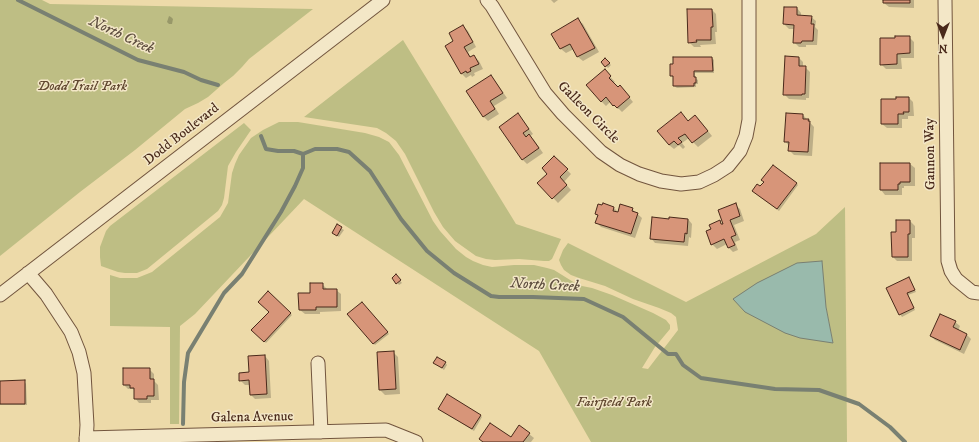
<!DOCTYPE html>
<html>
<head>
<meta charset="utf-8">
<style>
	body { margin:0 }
	#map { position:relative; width:979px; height:442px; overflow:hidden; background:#eddaa9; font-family:"IM FELL DW Pica",serif }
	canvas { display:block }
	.north { position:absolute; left:923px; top:16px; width:40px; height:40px; -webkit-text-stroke:3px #f3e7c7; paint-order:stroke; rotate:180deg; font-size:11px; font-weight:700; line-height:16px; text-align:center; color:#49291a }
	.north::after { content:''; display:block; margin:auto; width:14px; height:18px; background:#49291a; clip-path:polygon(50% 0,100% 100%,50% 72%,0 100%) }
</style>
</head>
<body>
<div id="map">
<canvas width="979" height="442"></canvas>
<div class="north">N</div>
</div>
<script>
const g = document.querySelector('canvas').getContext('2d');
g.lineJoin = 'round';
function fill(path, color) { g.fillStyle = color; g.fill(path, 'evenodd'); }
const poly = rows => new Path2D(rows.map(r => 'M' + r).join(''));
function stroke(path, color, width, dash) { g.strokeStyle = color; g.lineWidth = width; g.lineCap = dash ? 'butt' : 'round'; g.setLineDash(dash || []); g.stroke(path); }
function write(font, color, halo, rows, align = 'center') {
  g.font = font + ' "IM FELL DW Pica",serif'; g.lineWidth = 3; g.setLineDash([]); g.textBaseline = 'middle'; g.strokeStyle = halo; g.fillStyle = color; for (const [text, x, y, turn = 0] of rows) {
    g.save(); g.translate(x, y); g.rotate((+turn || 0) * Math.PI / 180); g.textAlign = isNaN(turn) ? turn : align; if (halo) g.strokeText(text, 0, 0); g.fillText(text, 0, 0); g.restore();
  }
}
const green = poly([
	[0,0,42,0,50,4,313,9,249,59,242,67,233,76,224,83,208,97,198,103,185,109,135,150,80,192,0,256],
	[403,40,516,224,561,239,552,259,549,261,544,261,519,259,495,260,486,259,476,256,455,241,443,227,434,212,405,154,396,141,386,133,377,128,304,117],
	[279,122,298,122,365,133,379,137,389,142,399,155,433,221,440,231,456,249,466,257,473,261,483,265,492,267,514,265,534,265,547,268,554,270,575,283,582,286,592,288,612,295,653,313,666,320,670,325,670,329,655,347,642,368,648,369,678,330,676,317,671,313,659,308,633,299,605,286,579,278,571,275,564,270,561,265,559,260,563,250,568,243,686,302,816,234,845,207,847,442,591,442,539,351,304,199,195,314,180,326,179,424,170,424,170,327,110,326,110,275,120,278,137,278,152,272,220,217,228,203,232,173,235,164,239,155,251,138,263,130],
	[797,263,826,307,833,343],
	[244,123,251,130,236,152,228,166,224,198,222,205,218,211,147,269,137,273,125,273,118,272,101,266,100,257,100,247,106,231,110,226]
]);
const water = poly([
	[822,261,826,307,833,343,800,338,785,333,745,312,733,299,757,283,797,263,822,261]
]);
const shadow = poly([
	[551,0,558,0,554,3],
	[884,0,914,0,914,8,889,7,884,3],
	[797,8,801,13,801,16,811,17,816,21,815,27,818,30,817,45,806,45,806,47,799,47,794,42,795,29,789,29,784,24],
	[712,10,716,14,717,32,715,32,716,44,700,45,701,47,694,47,689,42],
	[169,16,171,17,173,19,172,24,169,24,167,22],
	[578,20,583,24,599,52,583,61,578,57,574,49,566,53,561,49,553,34],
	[463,26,468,31,476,47,468,52,471,58,474,56,479,61,483,69,474,73,475,75,472,77,471,75,466,78,461,73,455,42],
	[909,37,914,42,914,58,901,58,902,69,886,69,881,64],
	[712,58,714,60,714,73,695,73,695,78,698,80,698,84,696,84,696,87,677,88,674,86,673,77,671,75],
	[799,58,803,62,803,67,805,67,810,72,809,98,806,98,806,100,789,99,784,94],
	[605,59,611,65,608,68,602,62],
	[605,71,615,82,613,83,618,88,624,91,633,102,622,112,619,109,618,109,611,101,606,106,601,101],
	[491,76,495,81,507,98,494,106,499,114,488,121,483,116],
	[909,98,913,102,914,116,908,116,908,119,902,119,902,128,887,128,882,124,897,100],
	[681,114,688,122,700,121,712,136,698,147,689,138,682,143,685,147,683,149,679,145,674,149,669,145],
	[518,115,522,119,533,134,530,136,534,140,543,153,527,164,522,159],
	[803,115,814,127,812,156,794,155,789,150,789,146,785,141],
	[554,157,571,174,564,182,571,190,558,203,539,183,549,174],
	[910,164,915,168,915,186,904,186,904,188,902,188,902,195,885,195,881,190],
	[796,183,798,185,779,211,755,193,760,188],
	[735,205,740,209,744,221,734,225,740,240,735,242,738,250,733,252,728,247,727,244,717,249,712,244,712,230,719,222,722,225],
	[614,208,619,213,632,209,642,218,635,238,601,227,597,223,598,217,596,214],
	[688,219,692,224,691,238,689,237,688,246,655,243,651,238,670,220],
	[910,221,915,226,915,238,912,238,912,261,897,261,893,257,897,233],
	[337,226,344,230,339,237,333,233],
	[393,278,398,278,402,283,399,285],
	[910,280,916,292,908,295,915,310,902,317,900,314],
	[322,284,327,289,327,290,336,290,341,294,341,311,320,312,320,314,305,314,300,310,311,294],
	[268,292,292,315,266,343,253,330,270,312],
	[364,305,389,334,375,345,373,343],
	[955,322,960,326,958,331,967,335,971,339,964,354,935,340,931,336],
	[393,352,398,357,400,394,385,395,380,390,378,353],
	[265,356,269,361,271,398,255,399,251,395,250,385,245,385,240,380,250,373],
	[445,362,447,365,444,370,435,363],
	[149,369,154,374,154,381,158,385,159,400,151,400,151,403,139,403,135,398,135,391,133,389,128,389,124,385],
	[24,381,26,384,27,405,0,405,0,382],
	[441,410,480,415,482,417,474,431],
	[529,434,534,438,531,442,483,442,511,438]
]);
const stream = poly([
	[18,0,138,60,184,72,201,80,218,85],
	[261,136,266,149,278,151,294,151,303,154,315,149,337,149,349,152,370,171,401,219,427,251,454,273,491,296,499,297,533,297,584,299,623,317,668,354,676,354,683,365,701,378,775,389,819,390,859,404,890,427,905,442],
	[183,424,184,382,188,353,224,293,242,274,281,212,295,186,303,168,303,154]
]);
const building = poly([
	[883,0,910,0,910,3,883,3,883,0],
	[784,7,797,7,797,15,812,16,811,24,814,24,813,41,802,41,801,43,793,43,794,25,783,24,784,7],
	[687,9,712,9,713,27,711,27,711,40,696,40,697,42,688,43,687,9],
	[578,18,595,48,577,57,570,44,560,49,551,34,578,18],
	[463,25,473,42,464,47,470,57,474,55,479,64,470,68,471,71,467,73,466,71,461,74,445,46,453,41,449,33,463,25],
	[895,36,910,36,910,53,897,54,897,64,880,65,880,38,895,38,895,36],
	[785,56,799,57,799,66,806,66,805,94,802,94,802,95,783,95,785,56],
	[673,57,712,57,713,71,694,71,694,77,696,77,696,83,694,83,694,86,673,86,673,76,670,76,670,64,673,64,673,57],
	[605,58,610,63,605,67,601,62,605,58],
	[605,69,611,76,609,78,618,87,620,85,630,97,617,108,614,105,613,106,606,97,601,102,586,85,605,69],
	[491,75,503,93,490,101,495,109,483,117,466,91,491,75],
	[896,97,909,97,909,112,903,112,904,114,898,114,898,124,881,124,881,99,896,99,896,97],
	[681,112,688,121,695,115,708,131,692,143,685,134,678,138,682,142,678,145,674,141,669,145,657,131,681,112],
	[518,113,529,129,523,133,526,137,529,134,539,148,522,160,499,127,518,113],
	[786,113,803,114,803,119,809,119,808,121,810,121,808,152,788,151,789,142,784,142,786,113],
	[554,156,568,169,560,177,567,185,552,199,537,183,547,174,542,168,554,156],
	[880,163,910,163,910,182,900,182,900,184,898,184,898,190,880,190,880,163],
	[773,165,797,183,777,209,752,191,757,184,760,186,764,182,761,180,773,165],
	[603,203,614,207,613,211,618,212,620,204,633,208,632,211,638,213,631,234,595,223,598,215,595,214,598,204,602,205,603,203],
	[736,203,740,216,730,220,736,235,731,237,735,245,728,248,724,239,711,245,706,231,711,229,709,225,720,220,721,224,723,224,718,210,736,203],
	[652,217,669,219,669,217,688,219,687,234,685,233,684,242,650,239,652,217],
	[896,220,910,220,910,234,908,234,908,257,892,257,891,232,896,232,896,220],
	[337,224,342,227,337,236,332,233,337,224],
	[396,274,401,280,396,284,392,278,396,274],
	[909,277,915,290,907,293,914,308,899,315,886,288,909,277],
	[310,283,323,283,323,289,337,289,337,307,316,307,316,310,299,310,298,293,310,293,310,283],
	[268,291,291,313,264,342,251,330,269,312,258,302,268,291],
	[362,302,388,332,373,344,347,314,362,302],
	[940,314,956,321,953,327,967,334,960,350,930,336,940,314],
	[394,351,396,389,379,390,377,352,394,351],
	[265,355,267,394,250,395,249,380,239,381,239,373,249,372,248,356,265,355],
	[437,357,446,362,442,368,433,363,437,357],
	[123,368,150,368,150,379,154,379,154,396,147,396,147,399,134,399,134,388,130,388,130,385,123,385,123,368],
	[25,380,25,404,0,404,0,381,25,380],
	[447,394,481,415,472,429,438,409,447,394],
	[490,423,511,437,519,425,530,433,523,442,483,442,479,439,490,423]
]);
const minor = poly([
	[487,0,492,6,545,93,563,114,601,152,620,165,639,174,661,181,681,184,699,182,714,175,728,166,740,151,746,136,749,120,749,0],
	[945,0,948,261,951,271,956,279,972,292,979,293],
	[28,273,46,294,71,332,79,352,84,373,87,425,86,442],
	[0,295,383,0],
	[318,363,321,432],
	[86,438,386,430,416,442]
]);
const parkNames = [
	["Dodd Trail Park",82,87],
	["Fairfield Park",614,403]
];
const streetNames = [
	["Galleon Circle",588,113,45],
	["Dodd Boulevard",182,135,-38],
	["Gannon Way",931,154,-91],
	["Galena Avenue",252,418,-1]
];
const waterNames = [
	["North Creek",121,36,25],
	["North Creek",545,286,3]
];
fill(green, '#bebe84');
fill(water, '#99baac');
stroke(water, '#798072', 1);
fill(shadow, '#0003');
stroke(stream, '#798072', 4);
fill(building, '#d79579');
stroke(building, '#49291a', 1);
stroke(minor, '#72553e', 15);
stroke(minor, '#f3e7c7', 13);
write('italic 14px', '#60472f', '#f3e7c7', parkNames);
write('14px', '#49291a', '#f3e7c7', streetNames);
write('italic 15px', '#5d4d3e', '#f3e7c7', waterNames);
</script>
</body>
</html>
